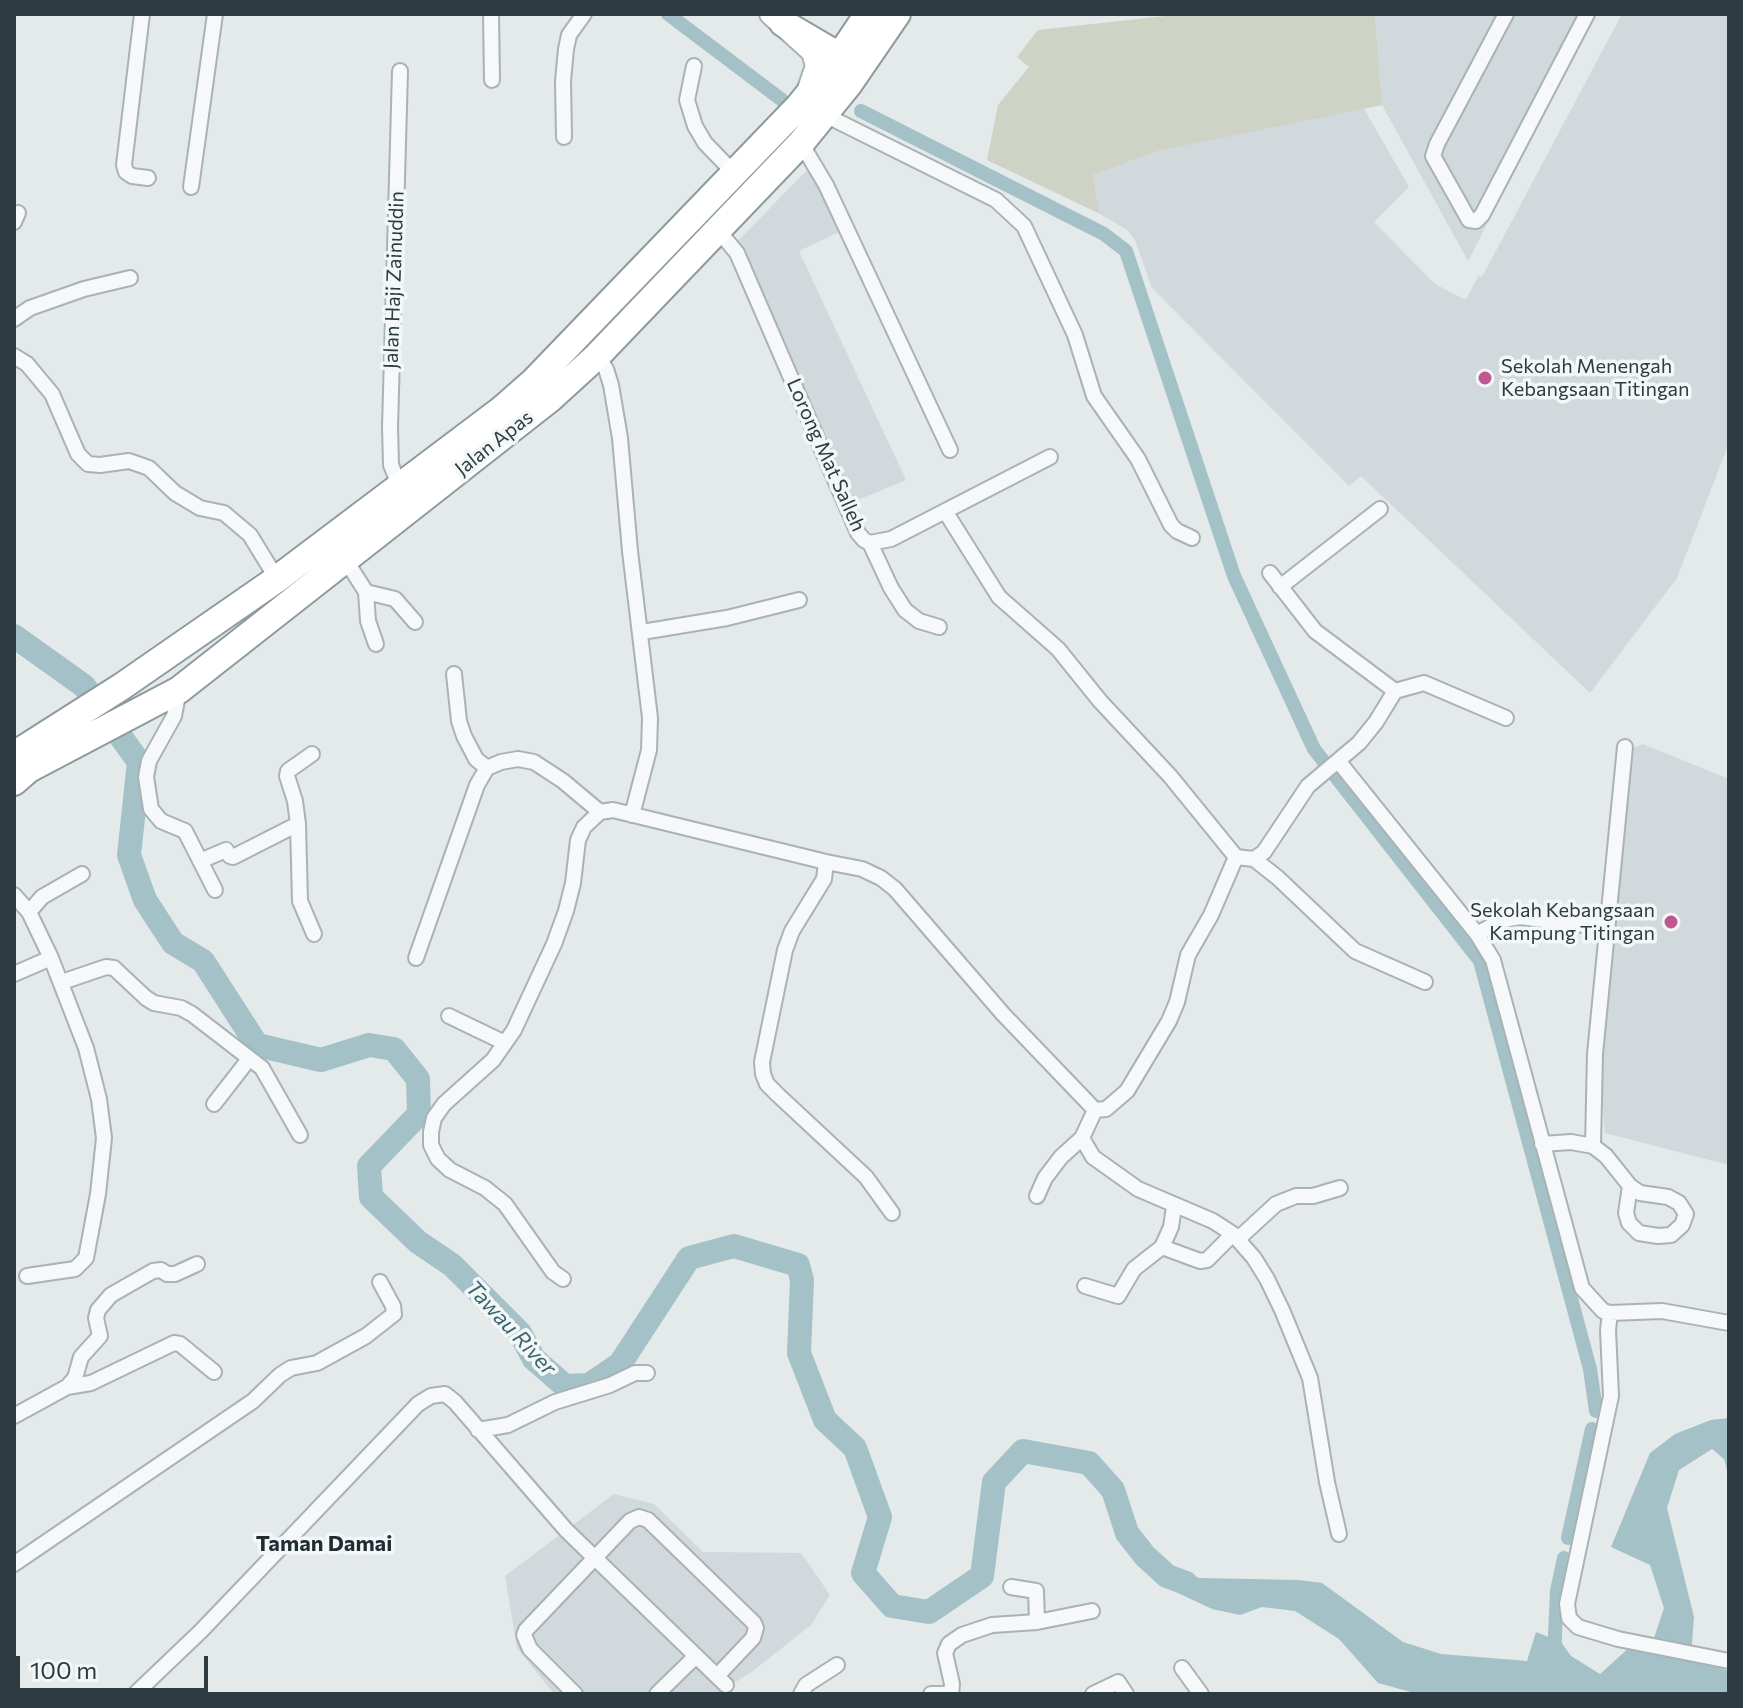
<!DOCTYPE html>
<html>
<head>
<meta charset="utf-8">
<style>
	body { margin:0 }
	#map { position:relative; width:1743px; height:1708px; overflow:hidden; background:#e4e9ea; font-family:Commissioner,sans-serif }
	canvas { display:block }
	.frame { position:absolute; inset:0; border:16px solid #2d3c41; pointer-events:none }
	.scale { position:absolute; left:16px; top:1656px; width:192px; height:36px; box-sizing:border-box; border:4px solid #2d3c41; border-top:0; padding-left:10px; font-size:24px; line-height:28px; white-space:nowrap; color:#2d3c41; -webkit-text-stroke:6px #f3f7f8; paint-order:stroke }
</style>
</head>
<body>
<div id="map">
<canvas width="1743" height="1708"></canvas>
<div class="frame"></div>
<div class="scale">100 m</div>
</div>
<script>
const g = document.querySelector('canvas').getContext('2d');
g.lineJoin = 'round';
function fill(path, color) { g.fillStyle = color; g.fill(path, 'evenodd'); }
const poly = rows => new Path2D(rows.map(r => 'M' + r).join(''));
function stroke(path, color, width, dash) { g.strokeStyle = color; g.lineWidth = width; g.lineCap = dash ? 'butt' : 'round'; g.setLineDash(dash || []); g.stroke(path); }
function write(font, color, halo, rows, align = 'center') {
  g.font = font + ' Commissioner,sans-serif'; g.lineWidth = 7; g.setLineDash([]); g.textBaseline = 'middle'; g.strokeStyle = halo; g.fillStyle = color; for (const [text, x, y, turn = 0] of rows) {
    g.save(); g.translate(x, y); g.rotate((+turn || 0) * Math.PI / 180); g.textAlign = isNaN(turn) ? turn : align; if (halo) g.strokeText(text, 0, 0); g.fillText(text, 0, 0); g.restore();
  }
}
const built = poly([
	[1375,14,1595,14,1468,261,1382,105],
	[1622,14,1729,14,1729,443,1677,578,1590,693,1361,476,1349,486,1152,288,1135,240,1127,230,1100,214,1093,175,1158,151,1363,107,1409,187,1374,222,1435,284,1466,300,1478,276,1482,277],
	[811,166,841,231,799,251,906,480,841,507,728,251],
	[1643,744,1729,779,1729,1165,1605,1133,1599,1065,1631,749],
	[614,1494,654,1504,703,1552,801,1553,830,1595,811,1625,753,1671,716,1694,554,1694,517,1648,505,1576]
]);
const green = poly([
	[1184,14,1375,14,1382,105,1158,151,1093,175,1100,214,987,160,998,105,1029,67,1017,57,1038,30]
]);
const water = poly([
	[1729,1418,1729,1477,1724,1459,1712,1449,1679,1470,1667,1508,1694,1617,1691,1656,1701,1662,1729,1671,1729,1694,1418,1694,1378,1683,1339,1639,1295,1611,1262,1607,1240,1615,1212,1609,1157,1583,1162,1559,1179,1571,1199,1578,1299,1580,1322,1583,1403,1642,1441,1654,1527,1661,1536,1632,1561,1642,1571,1656,1600,1674,1642,1636,1654,1638,1664,1608,1650,1565,1611,1547,1650,1453,1675,1434,1711,1420]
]);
const canal = poly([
	[668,14,782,100],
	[861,111,1104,234,1126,251,1234,576,1314,749,1480,961,1590,1369,1596,1411],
	[1568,1538,1592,1429],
	[1554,1657,1557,1591,1564,1558]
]);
const river = poly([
	[14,636,84,686,139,762,129,855,145,900,173,943,203,961,257,1045,321,1060,369,1045,394,1049,418,1079,419,1114,369,1166,371,1197,418,1242,452,1265,520,1333,534,1359,565,1386,589,1385,620,1364,689,1258,734,1246,798,1265,802,1280,799,1353,825,1420,855,1448,880,1517,863,1573,892,1606,929,1612,982,1576,994,1482,1023,1451,1089,1463,1113,1490,1127,1533,1145,1556,1167,1576,1186,1583]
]);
const street = poly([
	[142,14,124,165,126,172,132,176,148,178],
	[491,14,492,80],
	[1506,14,1437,144,1433,156,1469,220,1476,221,1482,215,1587,14],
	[694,66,687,100,695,126,705,143,735,174],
	[825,115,996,200,1024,226,1075,335,1094,396,1138,459,1171,525,1177,531,1192,538],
	[564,137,563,81,566,49,569,35,584,14],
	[801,143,826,185,950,450],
	[191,187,215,14],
	[14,222,18,213],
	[717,229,737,253,858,533,864,540,870,543,891,539,1050,457],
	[14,319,30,308,84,289,130,278],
	[14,356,27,364,52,394,78,454,88,464,100,465,129,461,149,468,175,493,200,508,224,513,250,535,277,579],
	[597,356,606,369,611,385,620,438,630,551,650,718,649,750,632,815],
	[400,487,391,465,390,427,400,71],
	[945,511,999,597,1058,649,1100,701,1170,776,1236,857,1254,859,1264,852,1308,786,1359,743,1376,722,1395,691],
	[870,543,891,588,905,610,919,621,939,627],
	[345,559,366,592,368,621,376,644],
	[1270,573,1315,631,1395,691,1424,683,1506,718],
	[1280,587,1380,509],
	[366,592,395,599,415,622],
	[642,632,727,618,799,600],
	[454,674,459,721,464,736,476,759,487,768],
	[179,690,174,716,149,761,146,777,151,809,161,821,185,831,215,890],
	[312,754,288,771,287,776,295,801,298,824,300,901,314,934],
	[1339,762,1477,934,1493,960,1582,1288,1603,1311,1610,1313,1662,1311,1729,1323],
	[1254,859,1278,878,1355,951,1425,982],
	[200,861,226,850,230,856,233,857,298,824],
	[826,862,824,879,792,931,785,950,762,1062,763,1074,767,1084,778,1095,866,1177,892,1213],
	[14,895,29,912,51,958,86,1048,99,1099,104,1138,98,1194,86,1258,75,1269,27,1276],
	[29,912,42,897,82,874],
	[1477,934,1503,920,1520,917,1608,928],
	[416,958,477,785,487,768,501,762,518,759,534,762,563,781,600,812],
	[14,974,51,958],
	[62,982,106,967,114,968,146,998,154,1003,181,1008,192,1014,262,1068,300,1135],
	[449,1016,505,1043],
	[214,1104,249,1059],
	[1095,1110,1082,1138,1093,1157,1138,1189,1213,1221,1233,1234,1254,1258,1267,1279,1282,1310,1310,1378,1327,1482,1339,1534],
	[1542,1144,1571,1142,1593,1146,1595,1054,1625,747],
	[1593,1146,1606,1156,1630,1186,1626,1213,1629,1223,1639,1233,1658,1236,1671,1235,1682,1225,1686,1214,1679,1203,1668,1197,1640,1193,1630,1186],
	[1037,1196,1045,1178,1061,1157,1082,1138],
	[1238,1239,1276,1204,1296,1196,1313,1196,1340,1188],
	[1162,1247,1200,1261,1207,1260,1233,1234],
	[563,1279,553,1272,505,1204,485,1188,450,1170,438,1159,431,1145,431,1132,434,1118,444,1104,493,1060,514,1030,554,944,566,911,573,883,578,840,584,827,600,812,613,810,826,862,862,869,881,878,895,889,1003,1014,1095,1110,1106,1109,1127,1091,1169,1021,1177,1002,1188,955,1211,915,1236,857],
	[1085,1286,1118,1296,1134,1269,1162,1247,1171,1227,1174,1207],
	[1610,1313,1608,1330,1611,1396,1567,1604,1569,1618,1578,1627,1618,1639,1729,1661],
	[67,1387,75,1378,81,1357,100,1336,96,1318,98,1310,111,1295,153,1271,161,1270,167,1274,175,1274,197,1264],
	[14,1416,67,1387,91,1383,174,1343,180,1344,214,1372],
	[478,1430,508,1425,555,1402,610,1385,635,1373,647,1373],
	[14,1564,253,1401,280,1375,291,1368,317,1363,366,1336,394,1314,393,1306,380,1282],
	[1011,1587,1036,1591,1037,1622],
	[1182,1668,1201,1694],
	[135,1694,201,1631,418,1404,431,1396,445,1394,455,1402,566,1530,726,1685],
	[575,1694,530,1649,524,1635,526,1630,630,1521,639,1517,648,1520,754,1623,756,1628,753,1638,717,1676],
	[657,1694,696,1656],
	[801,1694,806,1685,837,1665],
	[931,1694,944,1694],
	[951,1694,952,1684,945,1653,949,1644,962,1635,992,1625,1037,1622,1092,1611],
	[1093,1694,1118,1682,1126,1694]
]);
const secondary = poly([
	[770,14,812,52,816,66,808,89]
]);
const highway = poly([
	[783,23,829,50,841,54,856,52],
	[14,755,121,687,277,579,501,410,534,381,799,106,841,54,868,14],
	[14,782,29,769,179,690,551,398,597,356,801,143,849,84,897,14]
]);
const markers = [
	[1485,378,8,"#c15790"],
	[1671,922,8,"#c15790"]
];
const streetNames = [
	["Jalan Haji Zainuddin",394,280,-88],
	["Jalan Apas",494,443,-38],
	["Lorong Mat Salleh",826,455,66]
];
const poiNames = [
	["Sekolah Menengah",1501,366],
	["Kebangsaan Titingan",1501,389],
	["Sekolah Kebangsaan",1655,910,"right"],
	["Kampung Titingan",1655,933,"right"]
];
const waterNames = [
	["Tawau River",511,1328,47]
];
const neighbourhoodNames = [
	["Taman Damai",324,1544]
];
fill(built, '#d2d9dc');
fill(green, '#ced3c6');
fill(water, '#a3c1c6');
stroke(canal, '#a3c1c6', 14);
stroke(river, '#a3c1c6', 24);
stroke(street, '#a9b2b4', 18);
stroke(secondary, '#a9b2b4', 24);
stroke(highway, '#8d9b9f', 30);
stroke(street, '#f6f8f9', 14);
stroke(secondary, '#fff', 20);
stroke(highway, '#fff', 26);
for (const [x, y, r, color] of markers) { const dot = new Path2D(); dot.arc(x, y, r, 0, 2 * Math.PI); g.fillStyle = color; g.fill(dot); stroke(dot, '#f3f7f8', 3); }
write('20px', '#2d3c41', '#f3f7f8', streetNames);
write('20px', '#2d3c41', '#f3f7f8', poiNames, 'left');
write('italic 22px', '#3b6770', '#f3f7f8', waterNames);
write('bold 22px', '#1f2d32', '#f3f7f8', neighbourhoodNames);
</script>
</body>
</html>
